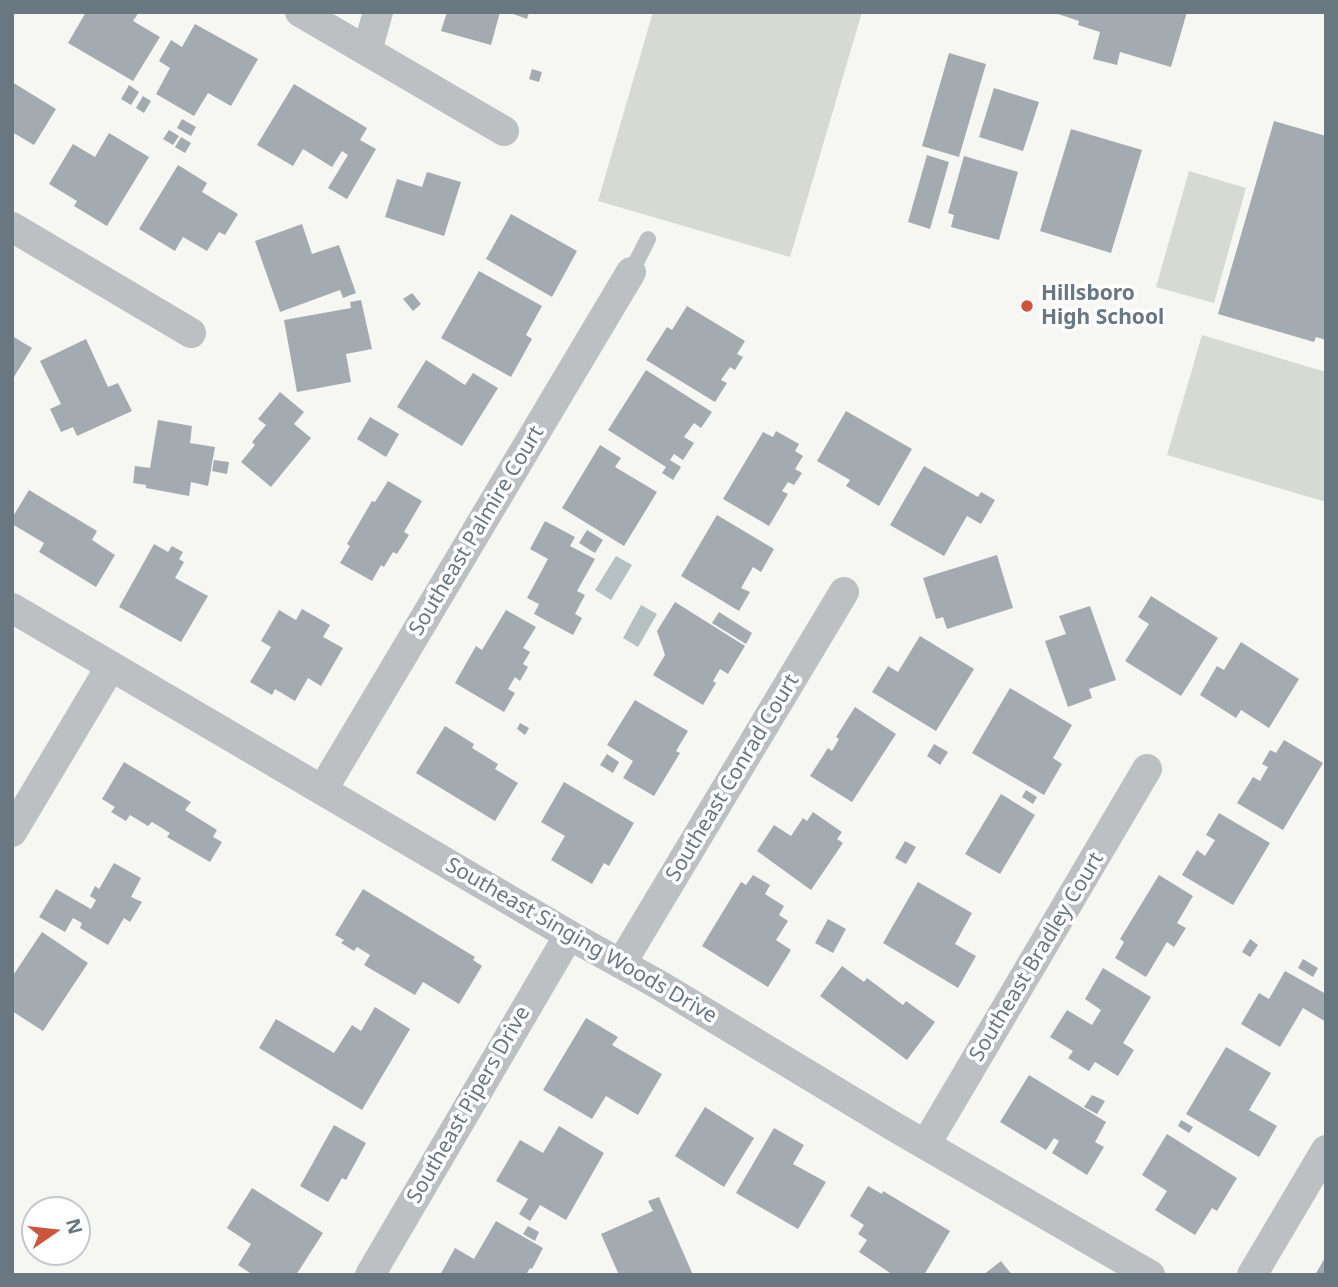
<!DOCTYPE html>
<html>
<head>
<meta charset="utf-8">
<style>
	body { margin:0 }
	#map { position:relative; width:1338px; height:1287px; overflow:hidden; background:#f6f6f3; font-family:"Noto Sans",sans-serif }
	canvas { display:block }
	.frame { position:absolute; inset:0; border:14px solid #697781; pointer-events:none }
	.north { position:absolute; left:21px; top:1196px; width:70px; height:70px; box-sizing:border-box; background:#fff; border:2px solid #c3c9cd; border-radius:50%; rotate:76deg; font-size:19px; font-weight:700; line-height:28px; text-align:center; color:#697781 }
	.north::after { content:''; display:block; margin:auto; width:24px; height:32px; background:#cd553c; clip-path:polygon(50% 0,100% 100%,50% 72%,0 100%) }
</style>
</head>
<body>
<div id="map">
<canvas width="1338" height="1287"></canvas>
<div class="frame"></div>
<div class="north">N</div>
</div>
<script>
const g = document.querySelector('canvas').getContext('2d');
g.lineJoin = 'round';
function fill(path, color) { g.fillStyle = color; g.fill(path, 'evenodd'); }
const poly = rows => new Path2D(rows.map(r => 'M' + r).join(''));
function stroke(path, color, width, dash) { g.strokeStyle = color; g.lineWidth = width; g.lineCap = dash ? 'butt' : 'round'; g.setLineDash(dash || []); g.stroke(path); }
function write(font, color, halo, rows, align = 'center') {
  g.font = font + ' "Noto Sans",sans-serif'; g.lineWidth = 7; g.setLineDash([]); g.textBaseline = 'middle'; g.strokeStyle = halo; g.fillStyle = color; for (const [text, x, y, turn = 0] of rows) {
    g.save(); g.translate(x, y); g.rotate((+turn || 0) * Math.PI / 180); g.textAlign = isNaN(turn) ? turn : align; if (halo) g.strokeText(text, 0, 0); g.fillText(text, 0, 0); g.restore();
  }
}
const green = poly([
	[653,12,862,12,790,257,598,201],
	[1189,171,1246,188,1214,303,1156,287],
	[1202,335,1326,372,1326,502,1167,455]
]);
const water = poly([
	[616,556,632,565,611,600,595,590],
	[641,605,657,614,638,647,623,638]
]);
const building = poly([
	[86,12,139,12,133,21,160,37,133,81,68,43],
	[447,12,500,12,491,45,441,31],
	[508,12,529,12,527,19],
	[1052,12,1187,12,1171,67,1120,52,1117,65,1093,59,1100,32,1078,25,1079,21],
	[195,24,258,59,231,106,208,93,194,116,156,94,170,68,159,61,171,40,182,47],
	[949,53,986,64,959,157,922,146],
	[532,69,542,72,539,82,529,79],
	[12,82,56,109,34,145,12,132],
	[294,84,367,128,360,140,376,149,347,199,328,188,348,155,342,151,332,167,303,149,293,166,257,145],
	[129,85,139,92,131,105,121,99],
	[994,88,1039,102,1023,151,979,137],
	[143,96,151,101,144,113,136,108],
	[182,119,196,127,191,136,177,128],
	[1274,121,1326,136,1326,340,1316,337,1314,342,1218,314],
	[1071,129,1142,150,1111,253,1040,231],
	[169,130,179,136,173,145,163,139],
	[109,133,149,157,107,226,74,206,77,201,49,184,73,144,95,157],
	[181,137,191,143,185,153,175,147],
	[927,155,949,162,930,229,908,222],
	[964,156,1018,172,999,240,951,227,954,215,948,213],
	[178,165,207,183,202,192,238,214,225,235,219,232,207,251,183,237,175,251,139,229],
	[427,172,461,182,444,236,385,217,397,179,422,187],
	[511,214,577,251,552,297,486,259],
	[302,224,312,254,339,245,356,293,343,298,340,290,280,312,255,241],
	[479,271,542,306,526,335,532,339,511,377,441,338],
	[412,293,421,304,413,311,403,299],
	[361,300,372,349,346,354,351,382,297,392,284,320,351,308,350,302],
	[687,306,745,341,737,354,743,357,735,370,730,367,721,380,727,383,715,402,646,360,667,327,672,330],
	[12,336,32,348,12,380],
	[86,339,108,387,118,383,132,411,77,436,73,427,61,432,50,409,61,404,40,361],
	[426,360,465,385,473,373,498,388,462,446,397,407],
	[646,370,712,412,701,428,694,423,684,437,694,443,683,460,674,454,670,460,681,467,673,480,662,473,666,467,608,430],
	[280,392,304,412,294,424,311,438,271,487,241,462,255,445,252,442,266,425,258,419],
	[846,411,912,449,879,506,846,486,850,480,817,461],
	[370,417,399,434,386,457,357,439],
	[158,420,192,426,190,443,215,447,208,486,191,482,189,496,146,488,146,485,133,483,135,466,150,468],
	[776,431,799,444,795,451,803,456,795,469,802,473,794,485,788,482,782,491,788,494,769,526,723,499,763,432,773,437],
	[600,445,621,458,615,467,657,492,624,546,562,508],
	[214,460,229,462,227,474,212,471],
	[924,466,978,497,981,492,995,500,981,524,967,516,944,556,890,525],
	[388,481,422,501,404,532,409,535,397,554,393,552,384,567,381,565,372,581,340,563,350,546,347,544,372,501,375,502],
	[29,490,97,531,92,540,115,555,96,587,39,552,44,543,12,524,12,518],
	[717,515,774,549,761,572,753,567,741,588,750,592,739,611,681,576],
	[545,521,575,537,570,546,595,559,577,591,585,595,575,614,582,618,573,635,534,614,539,604,527,598,548,559,530,549],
	[587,530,603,540,595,553,579,543],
	[154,544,168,552,172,546,183,552,179,559,184,562,175,578,208,596,181,642,119,607],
	[997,555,1013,608,947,629,943,617,936,619,923,578],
	[1151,596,1218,638,1181,696,1125,661,1149,624,1138,617],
	[675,602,745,646,728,674,720,669,713,681,716,683,703,705,653,675,665,655,657,631],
	[1090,606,1116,680,1089,689,1092,698,1068,707,1045,641,1066,634,1059,616],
	[302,609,330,625,323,637,343,648,321,686,308,678,295,701,275,689,272,695,250,682,271,647,261,641,279,610,296,620],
	[506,610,536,627,523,648,530,652,523,664,528,667,520,681,515,677,508,689,515,693,504,712,455,683,476,646,482,650],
	[719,612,752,633,746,644,712,623],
	[920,636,974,669,936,731,872,692,888,666,898,672],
	[1241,642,1299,679,1269,728,1241,710,1236,718,1200,695,1217,666,1224,670],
	[1010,688,1072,725,1053,758,1062,764,1044,795,972,753],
	[635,700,688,731,676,751,680,753,654,796,623,778,633,761,607,745],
	[855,707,896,734,852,802,810,776,828,748,832,751,839,739,836,737],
	[520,723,529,728,525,735,517,729],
	[445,726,474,744,472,748,498,764,495,769,518,783,495,821,416,773],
	[1284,740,1323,763,1283,830,1237,803,1253,777,1260,781,1268,767,1262,764,1270,750,1276,753],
	[934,744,948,752,940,765,927,756],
	[607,754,619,762,613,773,600,765],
	[124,762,191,802,185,810,217,830,213,837,222,842,210,862,167,837,170,833,152,822,148,826,130,815,126,821,111,812,115,807,102,799],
	[564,782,634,823,609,866,604,863,592,884,551,860,565,836,541,822],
	[1026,790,1037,797,1033,804,1022,797],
	[1001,794,1035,815,1000,874,965,854],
	[813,812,842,832,837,839,843,843,811,890,757,851,774,825,791,836,803,818,807,821],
	[1219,813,1270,843,1233,905,1182,875,1197,850,1205,856,1215,840,1206,835],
	[905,841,916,847,906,864,895,858],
	[114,863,141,878,131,897,142,902,130,922,124,918,108,945,80,928,82,923,73,918,65,932,39,917,56,889,91,909,96,900,90,896,95,886,99,889],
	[753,875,770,885,765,894,784,906,779,915,788,921,776,940,791,950,768,987,702,946,741,882,746,885],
	[1159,875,1193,896,1177,923,1186,928,1174,947,1167,942,1146,977,1115,958,1124,942,1120,939],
	[918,882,972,913,955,944,976,956,958,988,883,943],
	[363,889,475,957,473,960,482,966,459,1004,423,982,415,995,364,965,370,955,357,947,354,951,341,943,344,940,335,935],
	[828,919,846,929,833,953,815,943],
	[42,932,88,963,43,1031,12,1011,12,977],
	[1250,939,1258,945,1250,957,1242,952],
	[1303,959,1318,968,1313,977,1298,968],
	[842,966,864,982,867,978,903,1005,906,1001,935,1022,907,1060,820,996],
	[1103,968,1151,997,1123,1043,1134,1050,1118,1076,1095,1062,1089,1071,1068,1058,1073,1051,1050,1037,1067,1010,1092,1025,1101,1010,1085,999],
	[1285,971,1326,994,1326,1022,1303,1008,1280,1047,1241,1024,1259,993,1269,999],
	[375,1007,410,1029,362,1110,259,1048,276,1019,334,1053,352,1025,361,1031],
	[586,1018,618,1037,612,1045,662,1074,638,1115,606,1096,592,1119,543,1090],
	[1226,1047,1271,1073,1249,1110,1277,1126,1259,1157,1186,1114],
	[1029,1075,1106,1122,1095,1142,1104,1147,1087,1175,1052,1153,1059,1141,1054,1138,1046,1150,1000,1122],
	[1092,1095,1105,1101,1097,1114,1084,1107],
	[705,1107,754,1138,724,1187,675,1156],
	[1181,1120,1193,1127,1189,1133,1178,1126],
	[334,1125,366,1143,346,1180,342,1178,328,1202,300,1186],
	[559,1126,604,1153,566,1220,540,1205,530,1221,519,1214,528,1199,496,1181,520,1140,543,1153],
	[774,1128,804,1145,793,1164,826,1182,798,1229,736,1193],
	[1167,1134,1237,1178,1217,1211,1212,1208,1195,1235,1155,1210,1167,1191,1142,1175],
	[868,1186,882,1194,883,1191,950,1231,924,1275,893,1275,859,1252,867,1240,858,1234,864,1225,850,1216],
	[252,1188,323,1233,296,1275,253,1275,238,1265,251,1244,227,1228],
	[659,1197,693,1275,619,1275,601,1234,653,1211,648,1201],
	[496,1221,543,1248,532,1269,530,1268,526,1275,440,1275,455,1248,474,1259],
	[528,1226,539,1232,535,1241,523,1234],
	[1326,1256,1326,1275,1315,1275],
	[1001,1261,1012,1275,983,1275]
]);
const service = poly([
	[631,272,648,239]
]);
const minor = poly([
	[300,12,504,131],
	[367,51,378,12],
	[12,227,191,333],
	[12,608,569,935,661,986,893,1126,1150,1275],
	[323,789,631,272],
	[12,832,111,666],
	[621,964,844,592],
	[926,1144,1147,769],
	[370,1275,569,935],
	[1252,1275,1326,1150]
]);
const markers = [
	[1027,306,7,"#cd553c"]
];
const poiNames = [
	["Hillsboro",1041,294],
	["High School",1041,318]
];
const streetNames = [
	["Southeast Palmire Court",477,531,-59],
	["Southeast Conrad Court",733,778,-59],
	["Southeast Singing Woods Drive",581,941,30],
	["Southeast Bradley Court",1037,957,-59],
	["Southeast Pipers Drive",469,1105,-60]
];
fill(green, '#d6dad3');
fill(water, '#b5c0c3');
fill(building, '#a4abb0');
stroke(service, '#bcc0c3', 16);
stroke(minor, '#bcc0c3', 30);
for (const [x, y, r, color] of markers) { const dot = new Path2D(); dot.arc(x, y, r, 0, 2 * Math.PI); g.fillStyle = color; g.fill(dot); stroke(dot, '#fff', 2.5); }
write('bold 21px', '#697781', '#fff', poiNames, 'left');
write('21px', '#697781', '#fff', streetNames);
</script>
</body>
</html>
